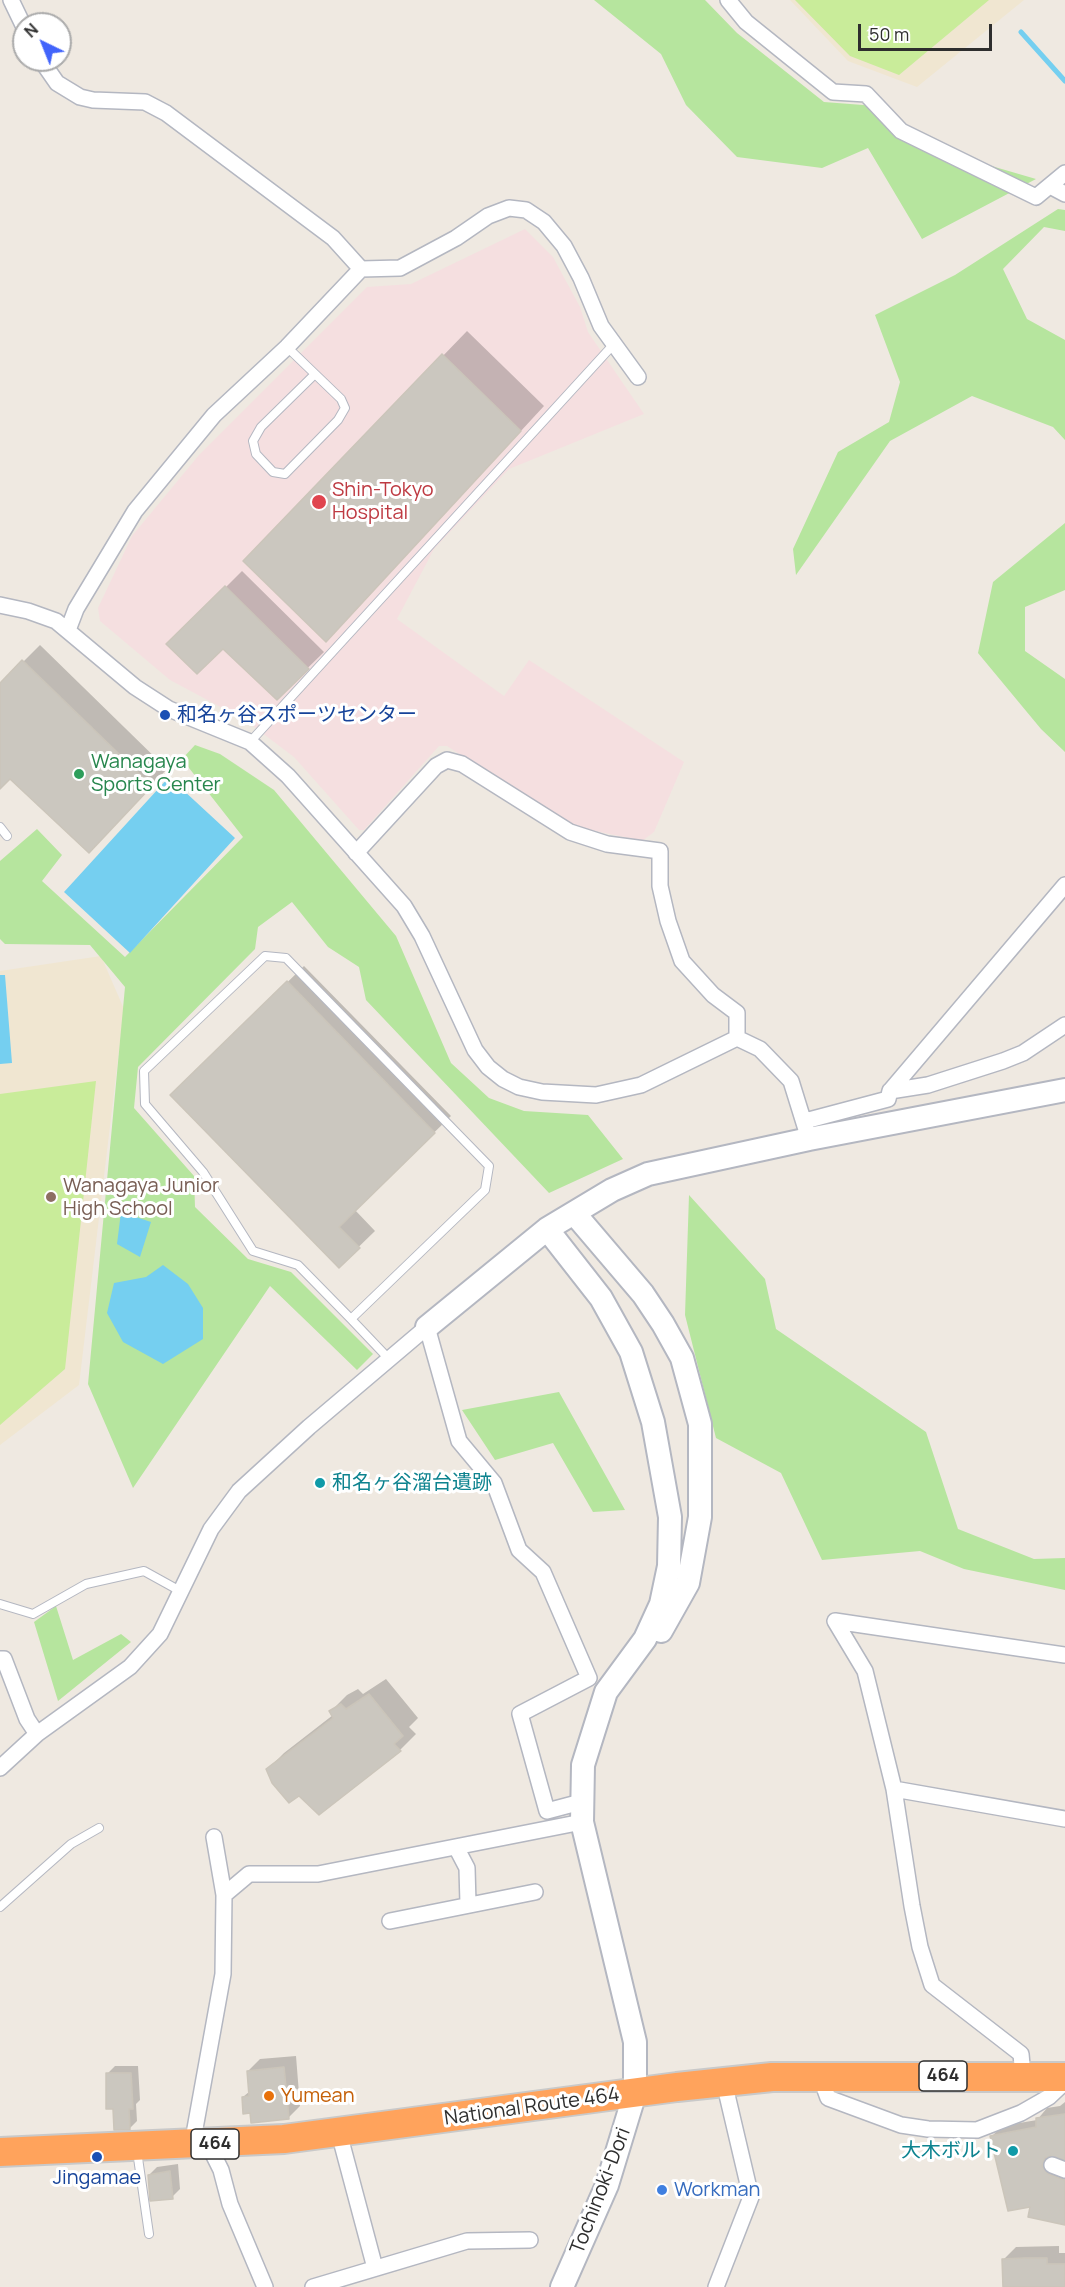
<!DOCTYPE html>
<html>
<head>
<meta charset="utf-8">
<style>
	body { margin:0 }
	#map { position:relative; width:1065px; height:2287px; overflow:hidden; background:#efe9e1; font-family:Manrope,sans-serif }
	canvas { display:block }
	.north { position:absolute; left:12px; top:12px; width:60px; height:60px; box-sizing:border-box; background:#fff; border:2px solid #ababab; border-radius:50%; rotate:317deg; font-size:16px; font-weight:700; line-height:24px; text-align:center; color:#2e2e2e }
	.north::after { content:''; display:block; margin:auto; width:21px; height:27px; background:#4264fb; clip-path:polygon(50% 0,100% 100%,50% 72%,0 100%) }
	.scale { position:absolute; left:858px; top:24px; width:134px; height:27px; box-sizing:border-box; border:3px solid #2e2e2e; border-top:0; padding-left:8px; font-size:18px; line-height:21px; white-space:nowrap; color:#2e2e2e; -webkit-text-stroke:4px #fff; paint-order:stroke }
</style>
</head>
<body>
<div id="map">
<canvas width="1065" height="2287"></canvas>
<div class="north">N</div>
<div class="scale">50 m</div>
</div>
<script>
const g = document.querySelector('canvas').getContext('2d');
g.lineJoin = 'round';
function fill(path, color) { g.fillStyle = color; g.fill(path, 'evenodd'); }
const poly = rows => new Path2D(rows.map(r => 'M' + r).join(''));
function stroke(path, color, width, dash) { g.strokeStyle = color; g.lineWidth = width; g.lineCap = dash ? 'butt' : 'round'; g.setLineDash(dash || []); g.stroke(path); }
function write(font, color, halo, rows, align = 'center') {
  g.font = font + ' Manrope,"Noto Sans JP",sans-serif'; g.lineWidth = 6; g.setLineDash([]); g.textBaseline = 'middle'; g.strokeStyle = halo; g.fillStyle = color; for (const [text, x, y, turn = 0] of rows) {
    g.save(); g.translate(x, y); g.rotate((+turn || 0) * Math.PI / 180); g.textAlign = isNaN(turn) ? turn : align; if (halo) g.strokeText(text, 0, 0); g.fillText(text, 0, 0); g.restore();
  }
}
const education = poly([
	[790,0,1024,0,917,87,848,61],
	[101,956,124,1009,79,1385,0,1445,0,971]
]);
const medical = poly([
	[525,229,553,257,580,307,588,332,644,414,509,469,434,549,397,619,504,696,529,660,684,762,654,832,642,841,568,825,447,746,439,746,364,830,359,830,294,757,245,720,170,680,100,621,98,608,132,536,199,455,367,287,411,284]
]);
const green = poly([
	[594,0,705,0,737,33,824,102,876,106,899,139,1036,179,922,239,868,148,822,168,737,157,686,105,661,54],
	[1058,209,1065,210,1065,231,1044,227,1003,269,1027,319,1065,340,1065,440,1053,427,972,396,890,441,796,575,793,549,838,452,889,422,900,382,875,315,955,275],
	[1065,523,1065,590,1025,607,1025,651,1065,679,1065,752,1041,729,978,653,993,582],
	[195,745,220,754,274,790,396,936,451,1063,489,1098,524,1111,588,1115,623,1159,549,1193,366,1000,359,967,328,947,292,902,258,927,255,949,138,1067,134,1108,194,1176,195,1207,248,1259,291,1272,373,1354,357,1370,270,1286,133,1488,88,1384,125,987,90,945,5,944,0,939,0,861,37,829,62,855,42,881,125,957,243,837,182,759],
	[689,1195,765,1279,776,1329,926,1432,958,1529,1034,1559,1065,1558,1065,1590,964,1569,920,1551,822,1560,781,1473,716,1438,685,1315],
	[559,1392,625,1510,593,1512,553,1443,495,1460,462,1410],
	[56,1606,73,1660,121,1634,131,1642,58,1701,34,1622]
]);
const pitch = poly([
	[795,0,989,0,899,75,850,56],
	[96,1081,65,1369,0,1425,0,1094]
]);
const water = poly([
	[169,777,235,838,130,953,64,892],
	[0,975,5,975,12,1063,0,1064],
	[121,1212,151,1222,140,1257,117,1244],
	[163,1265,188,1284,203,1308,203,1339,163,1364,123,1342,107,1313,114,1283,146,1277]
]);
const shadow = poly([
	[467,331,544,406,350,616,245,561],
	[242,571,324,652,277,698,223,647,169,644],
	[40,645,167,769,105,835,11,777,0,777,0,685],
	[304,966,451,1116,355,1210,375,1231,339,1266,172,1095],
	[386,1679,418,1718,409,1727,416,1734,400,1750,319,1813,268,1769,284,1753,333,1715,331,1711,347,1695,358,1689,363,1694],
	[296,2056,300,2106,288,2118,252,2112,243,2097,250,2091,248,2071,260,2059],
	[115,2066,138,2066,140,2100,136,2104,137,2121,130,2128,115,2107,108,2073],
	[1065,2102,1065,2159,1051,2155,1058,2164,1065,2167,1065,2224,1032,2205,992,2136,1002,2126,1037,2120,1047,2108,1060,2106],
	[178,2164,180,2189,172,2197,149,2175,157,2167],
	[1059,2246,1059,2253,1065,2253,1065,2287,1004,2287,1004,2259,1016,2247]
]);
const stream = poly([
	[1021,32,1065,81]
]);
const building = poly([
	[442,354,521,431,326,642,243,561,442,354],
	[225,586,309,669,277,700,223,649,197,674,166,644,225,586],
	[22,660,152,786,89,853,10,779,0,789,0,683,22,660],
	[287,981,435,1133,339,1227,360,1248,339,1268,170,1095,287,981],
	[369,1694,403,1736,394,1744,401,1751,319,1815,299,1796,289,1803,272,1783,266,1769,333,1718,329,1711,341,1704,346,1709,369,1694],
	[284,2067,289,2119,251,2123,250,2113,243,2114,242,2097,249,2096,247,2071,284,2067],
	[106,2073,131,2073,133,2109,129,2109,130,2130,114,2130,113,2109,106,2109,106,2073],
	[1065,2114,1065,2160,1050,2156,1045,2158,1042,2166,1048,2174,1065,2180,1065,2225,1028,2217,1030,2207,1008,2211,990,2136,1036,2127,1036,2118,1065,2114],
	[170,2171,173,2199,150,2201,148,2175,170,2171],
	[1025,2258,1047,2258,1047,2264,1065,2264,1065,2287,1003,2287,1002,2259,1025,2258]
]);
const lane = poly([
	[287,347,341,399,345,408,338,420,285,474,273,472,256,454,253,441,261,427,315,374],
	[250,742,613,345],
	[0,827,7,836],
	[351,1319,485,1190,489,1166,286,958,265,956,144,1071,145,1104,203,1172,253,1251,298,1265,351,1319,389,1359],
	[0,1604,33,1614,86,1584,144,1571,182,1592],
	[0,1907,71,1844,99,1828],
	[138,2158,149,2234]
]);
const street = poly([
	[11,0,24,27],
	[728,0,746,22,833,92,866,94,901,131,1036,197,1065,173],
	[41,60,57,83,80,97,93,100,145,102,166,113,333,238,361,269,287,347,214,415,135,511,76,609,68,630],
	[1050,186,1065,194],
	[361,269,400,268,456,238,488,216,509,208,526,210,544,222,564,246,581,278,601,326,638,377],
	[0,605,28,611,56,621,135,687,169,709,250,742,288,776,404,906,422,936,475,1050,488,1067,503,1079,519,1087,542,1092,596,1095,641,1085,737,1038,760,1049,791,1081,809,1139],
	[356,853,436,766,447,760,462,764,570,832,607,844,660,851,660,886,668,921,682,961,713,995,737,1013,737,1038],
	[890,1091,1065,885],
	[805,1121,888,1099,890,1091,928,1085,1003,1061,1023,1053,1065,1025],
	[1065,1655,835,1621,865,1671,894,1789,1065,1819],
	[0,1659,4,1659,27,1719,37,1734],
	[0,1768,37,1734,130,1667,160,1634,211,1529,239,1491,309,1427,427,1327,459,1441,494,1483,519,1550,543,1572,589,1678,520,1714,547,1811,581,1802],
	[894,1789,912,1906,920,1947,932,1985,1021,2054,1023,2076],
	[214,1837,224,1895],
	[456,1847,467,1868,468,1904],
	[390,1921,535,1892],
	[820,2076,828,2098,901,2125,928,2129,977,2130,1021,2113,1049,2097,1065,2082],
	[339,2133,375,2268],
	[208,2144,221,2170,230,2204,265,2287],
	[192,2145,223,1974,224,1895,249,1874,318,1874,582,1822],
	[1052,2165,1065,2170],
	[313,2287,467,2241,530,2240],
	[716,2287,751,2197,724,2082]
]);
const secondary = poly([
	[574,1213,643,1294,663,1324,682,1358,700,1424,700,1517,688,1583,661,1631],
	[547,1229,601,1298,631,1352,653,1422,670,1517,669,1566,661,1604,645,1639,606,1692,583,1765,582,1822,635,2042,635,2093,607,2185,562,2287],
	[427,1327,547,1229,612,1190,648,1174,809,1139,1065,1090]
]);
const highway = poly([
	[0,2152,284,2139,677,2087,772,2077,1065,2077]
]);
const markers = [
	[319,502,8,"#e0444e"],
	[165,715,6,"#1a4fb4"],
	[79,774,6,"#2e9e5b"],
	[51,1197,6,"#8d6e63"],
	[320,1483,6,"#0f9aa8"],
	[269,2096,6,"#e8710a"],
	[1013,2151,6,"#0f9aa8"],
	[97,2157,6,"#1a4fb4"],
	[662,2190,6,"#3f7fe0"]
];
const shields = [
	[943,2076,48],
	[215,2144,48]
];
const shieldNames = [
	["464",943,2076],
	["464",215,2144]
];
const healthNames = [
	["Shin-Tokyo",332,490],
	["Hospital",332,513]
];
const transitNames = [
	["和名ヶ谷スポーツセンター",177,715],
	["Jingamae",97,2178,"center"]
];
const leisureNames = [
	["Wanagaya",91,762],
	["Sports Center",91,785]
];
const educationNames = [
	["Wanagaya Junior",63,1186],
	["High School",63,1209]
];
const cultureNames = [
	["和名ヶ谷溜台遺跡",332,1483],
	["大木ボルト",1001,2151,"right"]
];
const foodNames = [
	["Yumean",281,2096]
];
const streetNames = [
	["National Route 464",532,2107,-8],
	["Tochinoki-Dori",601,2191,-69]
];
const shopNames = [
	["Workman",674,2190]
];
fill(education, '#f0e6d1');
fill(medical, '#f5dfe0');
fill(green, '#b6e59e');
fill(pitch, '#c9ec9a');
fill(water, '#75cff0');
fill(shadow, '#0003');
stroke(stream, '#75cff0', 5);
fill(building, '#cbc7bf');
stroke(building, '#cbc5ba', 1.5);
stroke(lane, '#b4b7c1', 10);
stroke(street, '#b4b7c1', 18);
stroke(secondary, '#b4b7c1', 26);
stroke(highway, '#c9c9c9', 32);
stroke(lane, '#fff', 8);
stroke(street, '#fff', 15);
stroke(secondary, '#fff', 22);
stroke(highway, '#ffa35c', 28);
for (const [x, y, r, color] of markers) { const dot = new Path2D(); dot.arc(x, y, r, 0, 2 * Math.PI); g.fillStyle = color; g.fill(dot); stroke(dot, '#fff', 2); }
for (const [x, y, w] of shields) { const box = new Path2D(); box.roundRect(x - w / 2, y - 15, w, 30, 4.5); g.fillStyle = '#fff'; g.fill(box); stroke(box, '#2e2e2e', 1.5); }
write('bold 18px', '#2e2e2e', null, shieldNames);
write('20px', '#be3a42', '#fff', healthNames, 'left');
write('20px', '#164399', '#fff', transitNames, 'left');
write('20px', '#27864d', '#fff', leisureNames, 'left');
write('20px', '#785e54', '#fff', educationNames, 'left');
write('20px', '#0d838f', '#fff', cultureNames, 'left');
write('20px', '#c56008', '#fff', foodNames, 'left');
write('20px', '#2e2e2e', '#fff', streetNames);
write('20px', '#366cbe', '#fff', shopNames, 'left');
</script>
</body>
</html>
